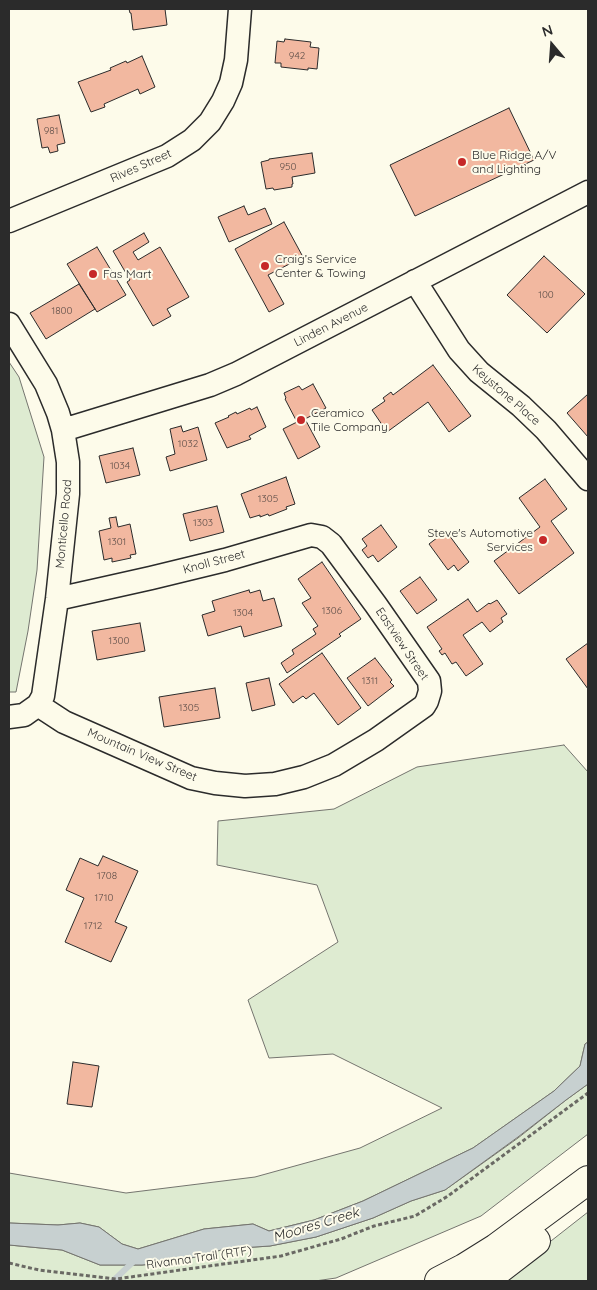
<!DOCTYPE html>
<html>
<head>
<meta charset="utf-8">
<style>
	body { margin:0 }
	#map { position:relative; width:597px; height:1290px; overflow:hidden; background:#fdfbea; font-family:Quicksand,sans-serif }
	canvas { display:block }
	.frame { position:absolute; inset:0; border:10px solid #2b2b2b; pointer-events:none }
	.north { position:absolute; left:527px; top:20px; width:50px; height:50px; -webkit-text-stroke:4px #fdfbea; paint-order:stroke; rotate:342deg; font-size:14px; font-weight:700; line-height:20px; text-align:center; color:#2b2b2b }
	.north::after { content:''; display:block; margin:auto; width:18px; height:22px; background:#2b2b2b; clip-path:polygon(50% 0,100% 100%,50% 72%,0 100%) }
</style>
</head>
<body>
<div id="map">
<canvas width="597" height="1290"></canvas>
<div class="frame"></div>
<div class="north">N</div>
</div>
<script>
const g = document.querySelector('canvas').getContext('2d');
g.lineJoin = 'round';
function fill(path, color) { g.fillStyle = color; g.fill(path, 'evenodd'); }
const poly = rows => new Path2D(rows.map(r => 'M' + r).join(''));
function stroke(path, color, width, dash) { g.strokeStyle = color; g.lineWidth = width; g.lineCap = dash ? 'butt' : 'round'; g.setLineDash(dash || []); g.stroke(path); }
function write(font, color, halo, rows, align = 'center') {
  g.font = font + ' Quicksand,sans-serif'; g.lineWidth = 4; g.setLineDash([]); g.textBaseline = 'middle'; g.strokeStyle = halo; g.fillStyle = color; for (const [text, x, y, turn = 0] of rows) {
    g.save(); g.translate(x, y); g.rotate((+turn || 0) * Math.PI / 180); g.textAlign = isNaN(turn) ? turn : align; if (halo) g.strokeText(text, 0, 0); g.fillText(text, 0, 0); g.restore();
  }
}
const green = poly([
	[9,362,19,377,44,457,37,570,28,631,16,692,9,692,9,362],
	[564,745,588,772,588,1042,585,1044,580,1066,554,1091,473,1148,363,1201,314,1220,269,1231,253,1224,204,1229,138,1249,122,1244,99,1227,80,1223,58,1225,9,1223,9,1173,126,1193,255,1177,360,1148,442,1108,333,1054,269,1058,248,1000,338,942,317,885,217,865,218,821,334,809,417,767,564,745],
	[588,1084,588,1134,481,1216,336,1278,315,1281,9,1281,9,1245,62,1250,100,1265,142,1265,176,1262,225,1249,270,1246,316,1237,373,1218,411,1201,445,1190,518,1138,566,1100,588,1084],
	[588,1212,588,1281,499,1281,528,1259,588,1212]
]);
const water = poly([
	[588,1042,588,1084,566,1100,518,1137,445,1190,411,1201,373,1218,316,1237,270,1246,225,1249,176,1262,142,1265,100,1265,62,1250,9,1245,9,1223,58,1225,80,1223,99,1227,122,1244,138,1249,204,1229,253,1224,269,1231,314,1220,363,1201,473,1148,554,1091,580,1066,585,1044,588,1042]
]);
const stream = poly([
	[113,1281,135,1260]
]);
const building = poly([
	[129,9,167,9,165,9,167,25,133,30,131,13,130,13,129,9],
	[285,39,311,42,310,47,319,48,317,69,308,68,308,70,281,67,281,63,275,63,277,41,284,42,285,39],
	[142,56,155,87,140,94,138,89,104,104,105,107,91,112,78,82,111,70,110,68,126,61,127,63,142,56],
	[509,108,534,160,415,216,390,165,509,108],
	[59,115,65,143,57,145,58,151,50,153,48,147,42,148,37,119,59,115],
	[312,153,315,173,292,177,293,184,292,184,292,187,274,190,273,188,266,189,261,162,269,160,269,159,312,153],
	[244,206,248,215,265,208,272,224,229,242,218,217,244,206],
	[284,222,303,257,268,275,284,304,269,312,235,249,284,222],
	[144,233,149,242,133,252,138,260,160,247,189,297,167,309,171,316,153,326,127,282,130,280,113,251,144,233],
	[97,247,126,295,97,312,67,264,97,247],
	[544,256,585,294,547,333,507,295,544,256],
	[79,284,95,309,46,339,30,313,79,284],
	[433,365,471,416,449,432,428,402,387,432,372,410,385,401,383,398,391,392,393,395,433,365],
	[313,384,326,408,305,419,320,447,298,459,283,429,297,422,285,399,286,398,284,393,299,386,302,390,313,384],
	[588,394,588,437,567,413,588,394],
	[257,407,266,427,249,436,251,439,227,448,215,423,229,417,228,416,236,412,237,414,250,408,251,410,257,407],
	[181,426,183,432,198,427,207,460,170,471,166,457,175,454,170,429,181,426],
	[133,448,140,475,106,483,99,456,133,448],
	[286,477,295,504,286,507,287,509,269,516,268,514,260,517,260,515,250,518,241,494,286,477],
	[545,479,567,509,551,521,574,553,519,594,494,561,540,527,519,498,545,479],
	[217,506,224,532,190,541,183,514,217,506],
	[116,517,118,527,130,524,136,554,130,555,131,558,112,562,112,558,104,560,99,531,111,528,109,518,116,517],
	[381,525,397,547,378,562,373,555,368,558,362,550,367,546,362,539,381,525],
	[446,531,469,562,458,571,454,565,448,570,429,544,446,531],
	[322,562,361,619,339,634,341,636,287,673,281,663,294,654,292,650,316,634,313,629,318,626,302,603,311,598,298,579,322,562],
	[420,577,437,600,417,614,400,591,420,577],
	[249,590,250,593,260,590,263,601,274,598,282,626,244,637,241,626,208,636,202,615,215,611,212,601,249,590],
	[468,599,477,612,489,603,490,604,497,600,507,614,501,618,503,622,490,632,482,622,463,635,483,664,466,676,456,662,452,664,445,653,442,655,439,651,442,649,427,627,468,599],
	[140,623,145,651,97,660,92,631,140,623],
	[588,643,588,689,566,659,588,643],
	[322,653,361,708,338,725,314,693,306,699,303,696,293,703,279,684,322,653],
	[375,658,392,680,390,682,394,686,368,706,347,678,375,658],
	[269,678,275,705,252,711,246,683,269,678],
	[215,688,220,718,164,727,159,697,215,688],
	[103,856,138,871,115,922,127,927,111,962,65,942,84,898,66,890,80,858,98,866,103,856],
	[73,1062,99,1066,92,1107,67,1104,73,1062]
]);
const path = poly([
	[9,1263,39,1270,116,1279,281,1256,341,1239,374,1226,415,1216,448,1196,588,1093]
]);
const minor = poly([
	[9,221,167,156,192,140,210,122,223,101,231,83,236,60,240,9],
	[415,281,459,350,479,372,521,406,546,430,588,479],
	[9,324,46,384,58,413,63,430,68,462,68,494,57,599,43,696,38,705,24,715,9,717],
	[63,430,210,385,236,374,588,192],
	[38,705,64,722,191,778,215,783,245,786,275,784,304,777,334,765,376,740,424,706,427,701,430,691,429,681,376,605,331,544,322,537,311,535,225,560,151,578,57,599]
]);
const highway = poly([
	[439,1281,464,1268,496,1248,588,1180],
	[484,1281,536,1241]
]);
const markers = [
	[462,162,5,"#c62828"],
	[265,266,5,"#c62828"],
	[93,274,5,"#c62828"],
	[301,420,5,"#c62828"],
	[543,540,5,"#c62828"]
];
const numberNames = [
	["942",297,56],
	["981",51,131],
	["950",288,167],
	["100",546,295],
	["1800",62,311],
	["1032",188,444],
	["1034",120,466],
	["1305",268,499],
	["1303",203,523],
	["1301",117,542],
	["1306",332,611],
	["1304",243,613],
	["1300",119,641],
	["1311",370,681],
	["1305",189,708],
	["1708",107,876],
	["1710",104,898],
	["1712",93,926]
];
const poiNames = [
	["Blue Ridge A/V",472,155],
	["and Lighting",472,169],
	["Craig’s Service",275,259],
	["Center & Towing",275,273],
	["Fas Mart",103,274],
	["Ceramico",311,413],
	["Tile Company",311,427],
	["Steve's Automotive",533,533,"right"],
	["Services",533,547,"right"]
];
const streetNames = [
	["Rives Street",141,166,-24],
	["Linden Avenue",331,325,-27],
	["Keystone Place",506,395,41],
	["Monticello Road",64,524,-85],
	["Knoll Street",214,562,-15],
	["Eastview Street",402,644,56],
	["Mountain View Street",142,755,23],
	["Rivanna Trail (RTF)",199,1258,-8]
];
const waterNames = [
	["Moores Creek",316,1225,-17]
];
fill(green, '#deebd1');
stroke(green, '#74746e', 1);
fill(water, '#c7d0d0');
stroke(water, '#74746e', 1);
stroke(stream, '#c7d0d0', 6);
fill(building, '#f2b8a0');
stroke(building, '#2b2b2b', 1);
stroke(minor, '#2b2b2b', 25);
stroke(highway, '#2b2b2b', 30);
stroke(path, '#6a6964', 3, [4, 2.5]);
stroke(minor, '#fdfbea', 22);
stroke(highway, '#fdfbea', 28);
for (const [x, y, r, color] of markers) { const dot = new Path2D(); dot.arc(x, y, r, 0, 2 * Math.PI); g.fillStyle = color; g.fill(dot); stroke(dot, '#fdfbea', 2); }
write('10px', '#5d4e48', null, numberNames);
write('12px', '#2b2b2b', '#fdfbea', poiNames, 'left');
write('12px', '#2b2b2b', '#fdfbea', streetNames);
write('italic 14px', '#2b2b2b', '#fdfbea', waterNames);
</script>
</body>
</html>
